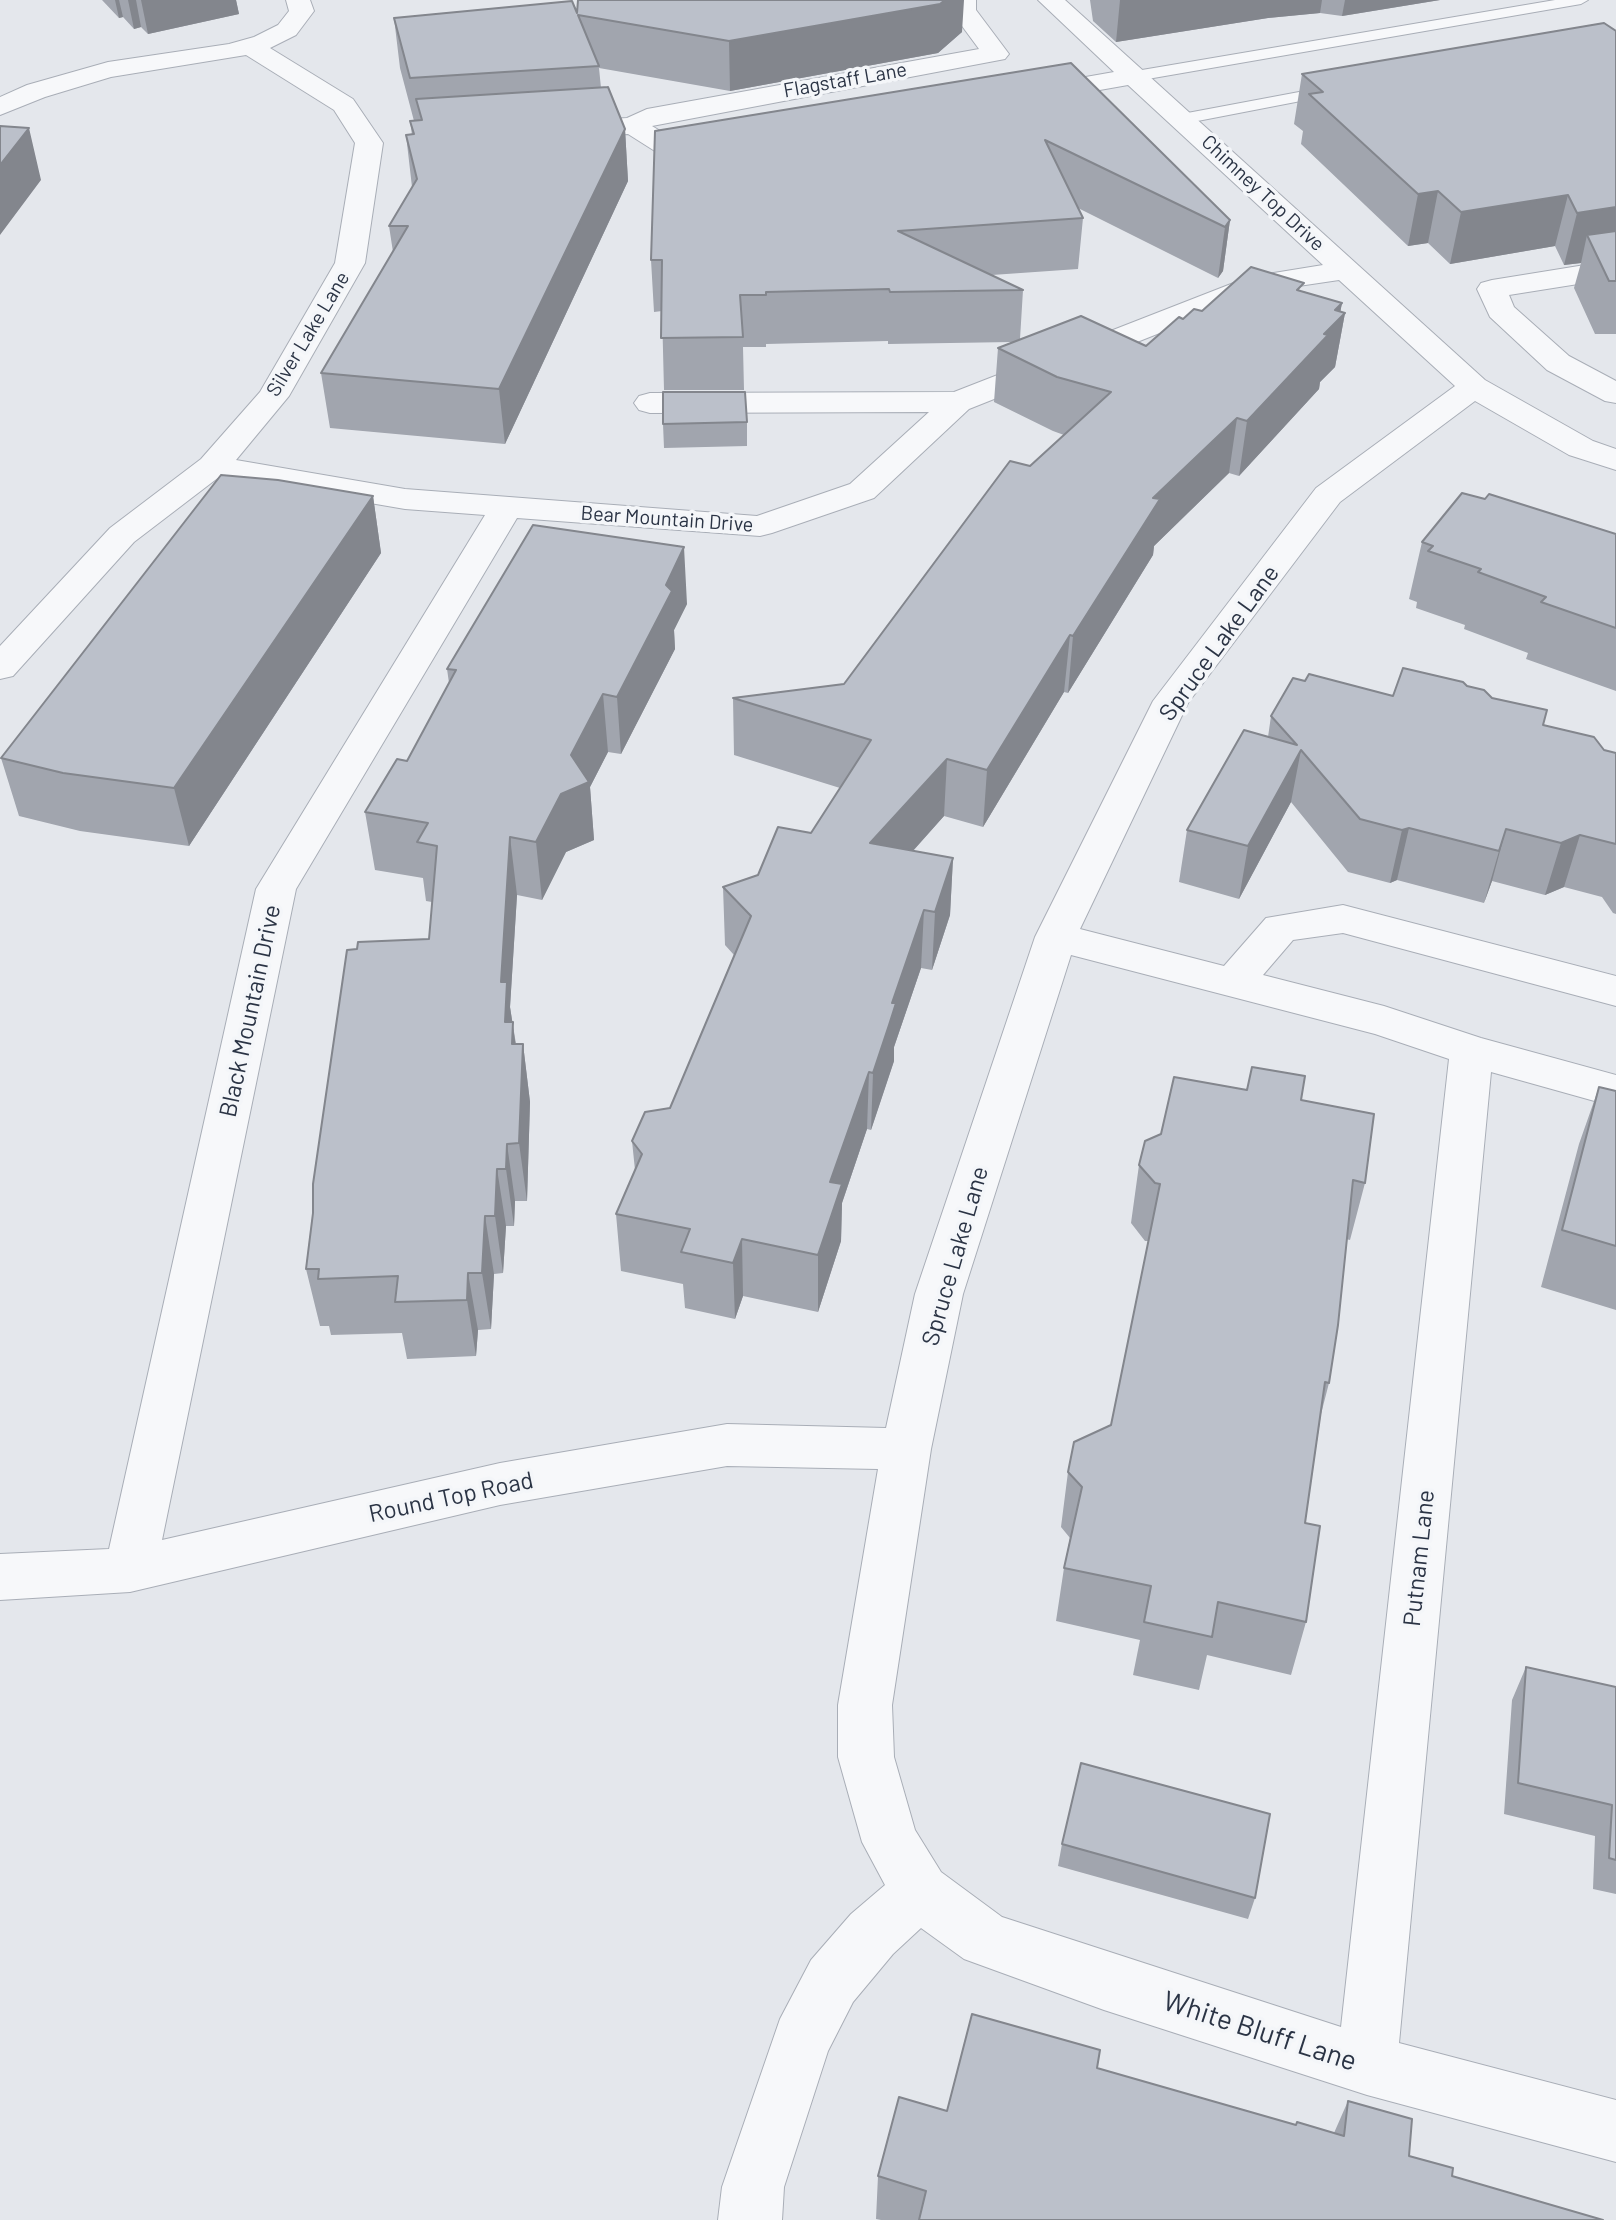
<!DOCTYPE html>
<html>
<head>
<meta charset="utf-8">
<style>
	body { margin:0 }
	canvas { display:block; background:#e4e7ec }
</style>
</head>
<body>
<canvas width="1616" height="2220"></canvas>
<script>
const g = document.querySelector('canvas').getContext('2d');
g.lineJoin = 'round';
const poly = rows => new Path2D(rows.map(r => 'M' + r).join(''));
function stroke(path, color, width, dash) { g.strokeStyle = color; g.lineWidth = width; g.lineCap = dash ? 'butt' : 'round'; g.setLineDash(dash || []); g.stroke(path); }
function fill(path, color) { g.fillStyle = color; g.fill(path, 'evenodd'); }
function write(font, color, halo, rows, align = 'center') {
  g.font = font + ' Barlow,sans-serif'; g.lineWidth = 7; g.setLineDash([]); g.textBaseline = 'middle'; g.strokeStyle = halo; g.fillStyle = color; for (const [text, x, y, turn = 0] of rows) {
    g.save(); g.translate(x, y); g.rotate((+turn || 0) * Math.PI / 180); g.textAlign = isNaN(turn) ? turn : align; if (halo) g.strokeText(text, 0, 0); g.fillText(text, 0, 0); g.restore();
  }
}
const lane = poly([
	[1555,0,1588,0,1581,4,1136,81,1128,76,1136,71,1555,0],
	[1331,86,1339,91,1337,94,1182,124,1174,119,1182,114,1331,86]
]);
const street = poly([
	[286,0,310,0,314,11,296,35,270,48,353,99,383,143,365,263,289,396,236,460,405,489,757,516,850,484,929,412,650,413,639,410,634,403,639,396,650,393,954,392,1249,277,1323,265,1128,85,1032,102,1023,100,1019,94,1023,88,1114,72,1038,0,1065,0,1485,380,1593,441,1616,449,1616,470,1569,455,1475,401,1340,502,1188,703,1080,929,1224,966,1266,918,1343,905,1616,976,1616,1006,1343,933,1293,940,1263,975,1384,1006,1481,1038,1616,1075,1616,1107,1491,1072,1399,2043,1616,2100,1616,2162,1367,2095,1104,2010,964,1959,921,1928,893,1954,853,2002,828,2051,784,2187,782,2220,718,2220,722,2187,780,2019,811,1960,851,1914,885,1885,862,1842,838,1757,838,1705,878,1469,727,1466,500,1505,130,1592,0,1600,0,1554,109,1549,256,889,485,515,405,509,219,477,134,542,13,676,0,679,0,646,110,528,201,459,260,392,335,263,355,143,334,110,246,55,111,77,45,97,0,115,0,97,27,85,108,62,229,44,254,37,278,25,289,11,286,0],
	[1339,280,1455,386,1316,488,1153,701,1035,937,915,1294,886,1428,727,1424,500,1463,162,1540,296,889,517,518,760,536,772,533,874,498,969,409,1265,291,1339,280],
	[1071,955,1375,1034,1449,1059,1341,2027,1002,1917,941,1872,915,1830,894,1757,892,1705,931,1449,963,1294,1071,955],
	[952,0,976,0,976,10,1009,54,1005,59,652,126,683,145,711,140,721,142,725,148,721,154,679,162,669,160,628,134,565,138,555,136,551,130,555,124,565,122,627,118,647,109,979,49,951,11,952,0],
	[1616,260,1616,278,1509,295,1514,307,1569,356,1616,381,1616,403,1605,401,1547,370,1490,317,1477,289,1481,283,1492,280,1616,260]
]);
const wall = poly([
	[102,0,236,0,239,14,148,34,141,27,134,29,123,17,119,18],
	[1090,0,1440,0,1342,16,1320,13,1268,18,1116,42,1093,21],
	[577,13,962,32,938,53,730,91,599,68,601,88,625,129,628,181,505,444,330,428,321,373,393,252,389,226,412,187,406,135,412,135,410,121,414,121,400,68,394,18],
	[1616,31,1616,334,1595,334,1574,288,1581,263,1564,265,1555,246,1450,264,1428,243,1408,246,1301,144,1303,131,1294,124,1302,74],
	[1071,63,1230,220,1223,271,1218,278,1078,208,1083,218,1078,269,992,275,1023,290,1020,339,1146,346,1183,319,1202,311,1302,291,1342,303,1340,312,1345,313,1335,367,1320,382,1319,389,1239,476,1229,473,1154,546,1153,555,1068,693,1064,692,983,827,944,816,913,851,953,858,950,915,932,970,921,968,894,1047,894,1061,871,1130,867,1129,842,1203,841,1241,818,1312,743,1296,735,1319,685,1308,683,1284,621,1271,616,1214,635,1170,632,1141,670,1108,734,955,725,945,723,887,758,875,811,833,840,788,734,755,733,698,844,684,1030,466,1064,435,1053,431,994,402,998,348,1012,342,888,344,888,341,766,344,766,347,743,347,744,390,664,390,662,311,654,312,651,260],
	[747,422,747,446,664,448,663,424],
	[373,496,381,553,189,846,80,831,19,816,1,758],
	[1616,534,1616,691,1526,659,1528,653,1464,629,1465,625,1416,608,1417,602,1409,599,1422,542],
	[687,604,674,630,675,649,621,754,608,752,590,787,594,840,566,852,542,900,517,895,510,1007,516,1044,523,1044,530,1102,527,1201,515,1201,514,1226,506,1226,503,1273,494,1274,491,1329,478,1330,476,1356,407,1359,402,1333,331,1335,329,1326,320,1326,306,1269,357,949,429,939,432,902,426,901,423,878,375,870,365,812,407,761,449,683,447,669],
	[1305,681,1393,696,1467,686,1543,725,1604,750,1616,753,1616,914,1613,913,1602,897,1564,887,1545,895,1492,881,1484,903,1397,880,1390,883,1348,872,1291,802,1239,899,1179,882,1187,830,1268,737,1271,716],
	[1599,1087,1616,1091,1616,1310,1541,1287,1579,1144],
	[1301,1100,1365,1183,1350,1240,1346,1239,1329,1383,1321,1414,1305,1523,1306,1622,1291,1675,1207,1655,1199,1690,1133,1675,1140,1640,1056,1621,1064,1568,1070,1538,1061,1527,1068,1472,1111,1425,1149,1241,1145,1241,1131,1223,1139,1165],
	[1526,1667,1616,1687,1616,1894,1593,1889,1595,1836,1504,1814,1512,1700],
	[1062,1844,1255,1898,1248,1919,1058,1866],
	[1097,2068,1296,2125,1297,2122,1334,2133,1348,2101,1409,2156,1452,2176,1603,2220,881,2220,876,2219,878,2176,947,2111]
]);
const shadedWall = poly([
	[115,0,119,0,123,17,119,18],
	[128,0,136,0,141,27,134,29],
	[141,0,236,0,239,14,148,34],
	[945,0,964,0,962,32,938,53,730,91,729,41],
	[1120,0,1322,0,1320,13,1268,18,1116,42],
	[1345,0,1440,0,1342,16],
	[29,128,41,180,0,235,0,165],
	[625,129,628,181,505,444,499,389],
	[1438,191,1428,243,1408,246,1418,194],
	[1568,195,1555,246,1450,264,1461,212],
	[1616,207,1616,255,1587,235,1581,263,1564,265,1577,213],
	[1230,220,1223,271,1218,278,1225,227],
	[1342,303,1339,319,1345,313,1335,367,1320,382,1319,389,1239,476,1247,421,1324,334,1335,310],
	[1237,418,1229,473,1154,546,1153,555,1068,693,1073,636,1153,498],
	[373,496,381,553,189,846,174,788],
	[684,547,687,604,674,630,675,649,621,754,617,697,666,585],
	[1070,635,1064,692,983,827,987,770],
	[603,694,608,752,590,787,594,840,566,852,542,900,536,842,571,755],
	[1301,750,1291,802,1239,899,1248,846],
	[947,759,944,816,868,901,870,843],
	[1409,828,1397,880,1390,883,1402,830],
	[1506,829,1492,881,1484,903,1499,851],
	[1580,835,1564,887,1545,895,1561,843],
	[510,837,517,895,510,1007,521,1080,513,1080,501,982],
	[953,858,950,915,932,970,935,912],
	[924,910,921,968,894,1047,894,1061,871,1130,873,1073,892,1003],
	[523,1044,530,1102,527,1201,519,1143],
	[869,1072,867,1129,842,1203,841,1241,818,1312,818,1255,830,1182],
	[507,1144,515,1201,514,1226,506,1169],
	[497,1169,506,1226,503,1273,495,1216],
	[485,1216,494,1274,491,1329,482,1273],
	[742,1239,743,1296,735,1319,733,1263],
	[468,1273,478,1330,476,1356,467,1300]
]);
const building = poly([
	[578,0,945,0,940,4,729,41,578,15,599,66,410,78,394,18,572,1,577,13,578,0],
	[1604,23,1616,31,1616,207,1577,213,1568,195,1461,212,1438,191,1418,194,1309,94,1323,92,1302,74,1604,23],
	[1071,63,1230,220,1225,227,1045,140,1083,218,898,231,1023,290,890,292,889,289,766,292,766,295,740,295,743,337,661,338,662,260,651,260,655,131,1071,63],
	[608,87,625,129,499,389,321,373,408,226,389,226,417,179,406,135,414,134,410,121,422,120,416,99,608,87],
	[0,126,29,128,0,165,0,126],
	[1616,231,1616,281,1609,281,1587,235,1616,231],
	[1251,267,1304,283,1297,290,1342,303,1335,310,1345,313,1324,334,1328,335,1247,421,1237,418,1153,498,1160,499,1073,636,1070,635,987,770,947,759,870,843,953,858,935,912,924,910,892,1003,896,1003,889,1025,873,1073,869,1072,830,1182,842,1184,818,1255,742,1239,733,1263,681,1252,690,1229,616,1214,642,1154,632,1141,645,1112,670,1108,751,916,723,887,758,875,778,827,811,833,871,740,733,698,844,684,1010,461,1030,466,1111,392,1057,377,998,348,1081,316,1146,346,1179,317,1183,319,1194,309,1202,311,1251,267],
	[663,392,745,392,747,422,663,424,663,392],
	[221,475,278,480,373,496,174,788,63,773,1,758,221,475],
	[1462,493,1485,499,1489,494,1616,534,1616,628,1541,602,1546,597,1478,572,1481,569,1428,551,1433,546,1422,542,1462,493],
	[533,525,684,547,666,585,672,591,617,697,603,694,571,755,589,782,561,794,536,842,510,837,501,982,507,982,505,1022,513,1022,512,1044,523,1044,519,1143,507,1144,506,1169,497,1169,495,1216,485,1216,482,1273,468,1273,467,1300,395,1302,398,1276,318,1279,319,1269,306,1269,313,1213,313,1184,347,950,357,949,358,942,429,939,437,846,417,842,428,823,365,812,397,759,407,761,456,670,447,669,533,525],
	[1403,668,1463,682,1467,686,1484,690,1492,698,1547,710,1543,725,1594,737,1604,750,1616,753,1616,844,1580,835,1561,843,1506,829,1499,851,1409,828,1402,830,1360,819,1301,750,1248,846,1187,830,1244,730,1297,745,1271,716,1293,678,1305,681,1309,674,1393,696,1403,668],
	[1252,1067,1305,1076,1301,1100,1374,1114,1365,1183,1353,1180,1338,1325,1329,1383,1325,1382,1305,1523,1320,1526,1306,1622,1218,1602,1212,1637,1144,1622,1151,1586,1064,1568,1082,1487,1068,1472,1074,1442,1111,1425,1160,1184,1155,1183,1139,1165,1145,1141,1161,1134,1174,1077,1247,1090,1252,1067],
	[1599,1087,1616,1091,1616,1246,1562,1230,1599,1087],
	[1526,1667,1616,1687,1616,1860,1609,1858,1612,1805,1518,1783,1526,1667],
	[1081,1763,1270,1814,1255,1898,1062,1844,1081,1763],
	[972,2014,1100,2050,1097,2068,1296,2125,1297,2122,1344,2136,1348,2101,1412,2119,1409,2156,1453,2168,1452,2176,1603,2220,919,2220,926,2191,878,2176,899,2097,947,2111,972,2014]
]);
const farStreetnames = [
	["Flagstaff Lane",845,80,-10],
	["Chimney Top Drive",1263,193,43],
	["Silver Lake Lane",308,334,-59],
	["Bear Mountain Drive",667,519,4]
];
const streetNames = [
	["Spruce Lake Lane",1219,643,-54],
	["Black Mountain Drive",250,1011,-78],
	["Spruce Lake Lane",955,1256,-74],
	["Round Top Road",451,1497,-12],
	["Putnam Lane",1419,1558,-84]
];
const nearStreetnames = [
	["White Bluff Lane",1260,2031,18]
];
stroke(lane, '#a9aeb7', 2);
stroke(street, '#a9aeb7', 2);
fill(lane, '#f7f8fa');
fill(street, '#f7f8fa');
fill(wall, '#a1a5ae');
fill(shadedWall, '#83868d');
fill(building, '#bbc0ca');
stroke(building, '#83868d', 2);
write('20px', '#2b3445', '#f4f6f9', farStreetnames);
write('24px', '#2b3445', '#f4f6f9', streetNames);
write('28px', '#2b3445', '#f4f6f9', nearStreetnames);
</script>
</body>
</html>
